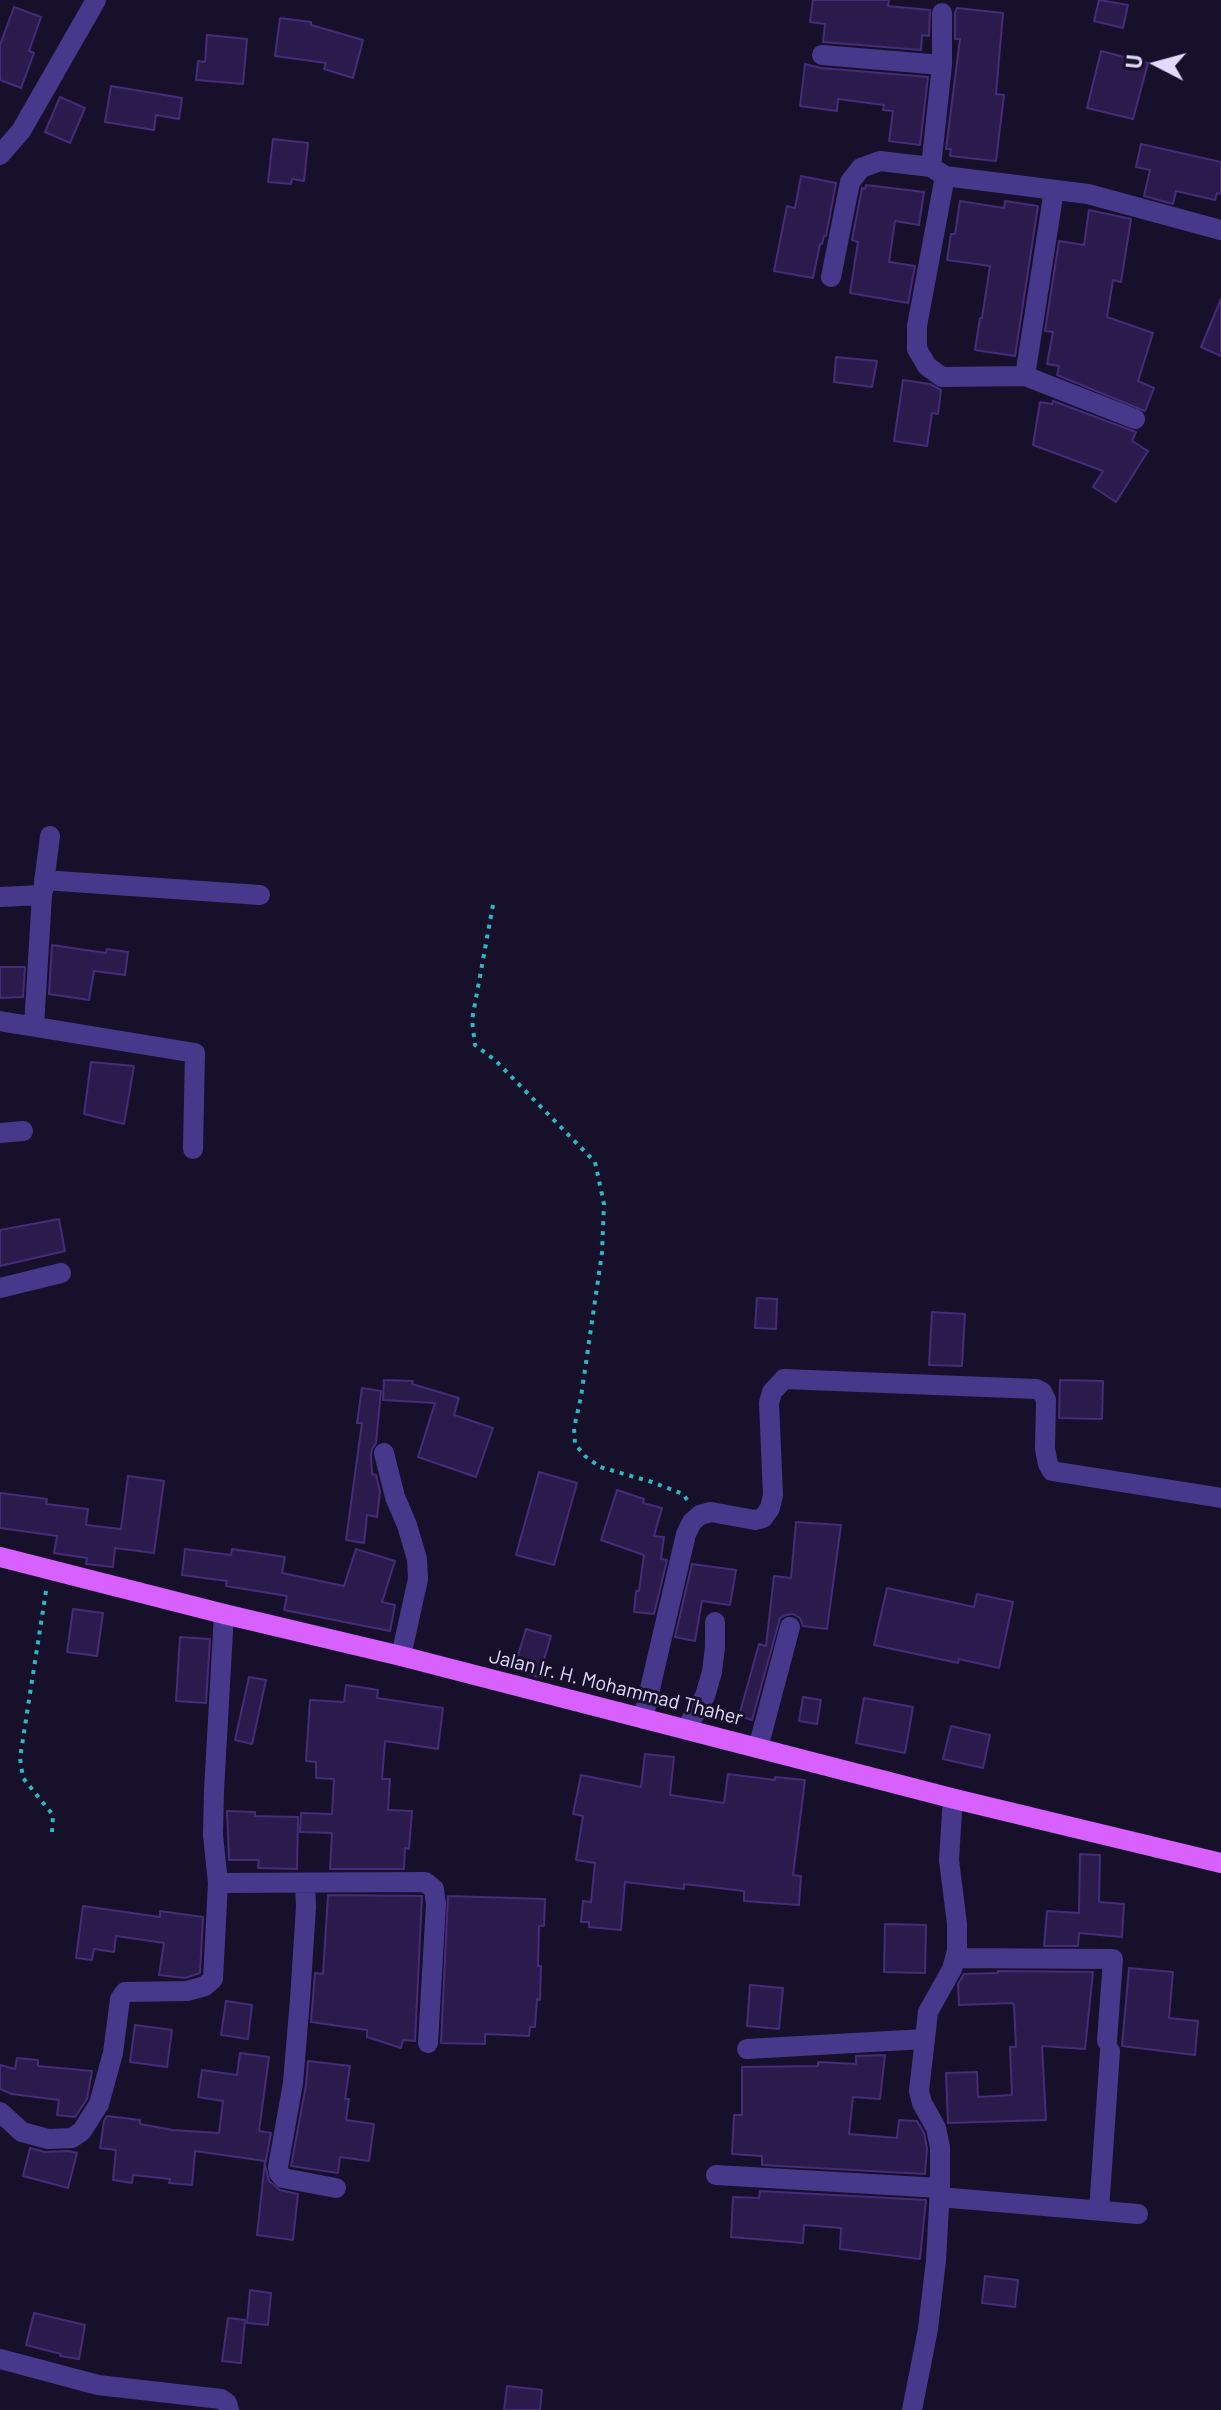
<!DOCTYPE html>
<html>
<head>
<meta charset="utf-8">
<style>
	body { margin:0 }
	#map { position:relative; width:1221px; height:2410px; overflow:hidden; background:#17102a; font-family:Barlow,sans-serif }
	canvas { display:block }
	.north { position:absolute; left:1117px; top:24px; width:80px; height:80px; -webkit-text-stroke:6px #17102a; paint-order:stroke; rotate:276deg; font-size:22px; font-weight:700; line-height:32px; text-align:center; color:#e2d9ff }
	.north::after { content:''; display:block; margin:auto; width:28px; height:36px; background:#e2d9ff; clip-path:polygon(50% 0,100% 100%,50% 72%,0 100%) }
</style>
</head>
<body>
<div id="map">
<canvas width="1221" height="2410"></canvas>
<div class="north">U</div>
</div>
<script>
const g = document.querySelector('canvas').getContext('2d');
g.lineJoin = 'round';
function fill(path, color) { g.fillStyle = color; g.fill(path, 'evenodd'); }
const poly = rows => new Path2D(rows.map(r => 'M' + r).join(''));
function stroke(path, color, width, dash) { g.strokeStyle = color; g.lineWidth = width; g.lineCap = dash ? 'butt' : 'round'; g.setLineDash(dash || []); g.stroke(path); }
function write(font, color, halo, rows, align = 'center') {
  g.font = font + ' Barlow,sans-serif'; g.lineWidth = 6; g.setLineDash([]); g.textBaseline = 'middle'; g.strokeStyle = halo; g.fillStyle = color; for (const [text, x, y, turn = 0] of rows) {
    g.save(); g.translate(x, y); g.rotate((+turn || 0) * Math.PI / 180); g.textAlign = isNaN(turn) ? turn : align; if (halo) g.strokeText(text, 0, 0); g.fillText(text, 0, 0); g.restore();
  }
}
const building = poly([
	[813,0,889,0,888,6,930,10,929,36,922,35,921,50,823,42,825,24,810,22,813,0],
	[1099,0,1128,5,1123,28,1094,21,1099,0],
	[14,7,41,17,29,51,34,53,21,88,0,80,0,45,14,7],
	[957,8,1003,13,996,94,1004,95,996,161,950,156,951,149,946,149,960,39,955,39,955,13,957,8],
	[280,18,311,22,311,25,363,40,353,78,324,69,326,63,275,56,280,18],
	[207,35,247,39,243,84,196,80,198,61,205,62,207,35],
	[1101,51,1148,63,1133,119,1087,108,1101,51],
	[805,64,821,68,928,77,920,145,889,141,893,111,883,110,884,105,838,99,837,111,800,106,805,64],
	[111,86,182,98,179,119,156,115,154,130,105,122,111,86],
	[60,97,85,108,70,143,45,132,60,97],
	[273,139,308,143,304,181,292,179,291,184,268,182,273,139],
	[1141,144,1221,162,1221,194,1217,193,1215,200,1176,191,1173,204,1144,196,1150,170,1136,167,1141,144],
	[801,176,836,183,826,236,824,236,822,244,820,244,813,278,774,271,787,206,795,208,801,176],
	[866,185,924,192,919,225,895,221,889,262,915,266,908,303,850,293,858,242,852,240,862,188,865,189,866,185],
	[960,201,1004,208,1005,201,1038,206,1015,356,975,350,980,318,982,318,990,266,947,260,951,234,955,234,960,201],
	[1089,210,1131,219,1121,282,1113,280,1107,317,1153,333,1138,381,1154,388,1145,411,1057,375,1059,366,1047,364,1053,332,1045,331,1059,241,1084,245,1089,210],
	[1221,299,1221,356,1201,347,1221,299],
	[836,357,877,361,872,387,834,382,836,357],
	[903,380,930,384,941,390,938,414,932,413,927,446,894,441,903,380],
	[1053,401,1136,432,1132,441,1148,451,1116,502,1093,487,1103,471,1033,445,1040,402,1052,404,1053,401],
	[52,945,106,953,107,949,128,952,125,975,94,971,89,1000,49,994,52,945],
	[0,967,25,967,23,997,0,998,0,967],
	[91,1062,134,1066,124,1124,84,1114,91,1062],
	[59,1219,65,1251,0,1266,0,1230,59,1219],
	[757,1298,777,1299,776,1329,755,1328,757,1298],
	[932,1312,965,1314,962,1366,929,1365,932,1312],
	[384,1380,413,1381,412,1384,459,1398,454,1415,493,1428,476,1477,418,1457,435,1403,383,1400,384,1380],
	[1060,1380,1103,1381,1102,1419,1059,1418,1060,1380],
	[362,1388,381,1391,376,1443,372,1449,371,1455,372,1474,376,1475,380,1492,377,1517,367,1515,364,1543,346,1540,362,1423,357,1423,362,1388],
	[539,1472,577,1483,554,1565,516,1555,539,1472],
	[128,1476,164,1481,154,1553,115,1548,113,1567,86,1564,87,1558,54,1553,57,1536,0,1528,0,1493,47,1499,46,1504,88,1509,86,1525,121,1529,128,1476],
	[617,1490,644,1499,643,1503,662,1508,654,1536,664,1537,661,1559,667,1560,654,1614,634,1612,636,1591,639,1591,644,1555,601,1540,617,1490],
	[796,1522,841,1525,827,1629,803,1626,800,1618,793,1614,786,1615,780,1618,752,1720,739,1716,759,1644,766,1646,774,1576,791,1578,796,1522],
	[185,1549,231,1555,232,1549,285,1557,282,1573,344,1586,356,1549,395,1561,382,1602,395,1605,390,1631,284,1610,287,1596,226,1586,227,1581,182,1575,185,1549],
	[692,1564,736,1570,730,1605,702,1601,695,1641,675,1637,692,1564],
	[887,1588,974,1607,977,1594,1013,1602,999,1668,959,1659,958,1663,874,1645,887,1588],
	[73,1609,103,1613,97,1656,67,1652,73,1609],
	[526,1629,551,1636,539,1677,514,1669,526,1629],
	[180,1637,210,1639,206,1703,176,1701,180,1637],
	[249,1677,266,1680,252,1744,235,1740,249,1677],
	[346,1685,378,1690,377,1698,443,1708,438,1749,385,1741,382,1779,390,1779,388,1810,412,1811,409,1849,405,1848,404,1869,330,1869,332,1833,300,1832,301,1813,332,1814,334,1779,316,1778,316,1762,306,1761,310,1700,344,1702,346,1685],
	[803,1697,821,1700,817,1724,799,1721,803,1697],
	[864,1698,913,1707,905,1753,856,1743,864,1698],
	[951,1726,990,1735,983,1768,943,1759,951,1726],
	[645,1754,674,1757,670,1795,724,1803,728,1774,775,1780,775,1777,805,1780,793,1875,801,1876,799,1905,744,1901,744,1891,684,1884,684,1889,625,1882,621,1930,589,1927,589,1922,581,1922,583,1901,591,1902,595,1863,576,1860,583,1816,573,1814,581,1775,641,1787,645,1754],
	[227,1811,255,1812,255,1816,298,1817,297,1869,258,1868,259,1860,229,1860,227,1811],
	[1080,1854,1100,1855,1099,1902,1124,1904,1122,1937,1079,1933,1078,1946,1044,1946,1047,1911,1079,1913,1080,1854],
	[328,1895,422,1896,415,2041,403,2040,401,2048,367,2037,367,2030,311,2022,315,1973,323,1974,328,1895],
	[448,1896,545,1899,544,1926,539,1926,538,1966,541,1966,540,2000,537,1999,535,2027,530,2027,529,2036,485,2034,485,2044,441,2043,448,1896],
	[83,1906,160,1917,160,1911,203,1917,200,1973,185,1978,159,1975,164,1943,116,1936,114,1952,94,1949,92,1960,76,1958,83,1906],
	[885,1924,926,1925,925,1973,884,1972,885,1924],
	[1129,1968,1173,1972,1169,2018,1198,2021,1195,2055,1122,2046,1129,1968],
	[998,1971,1093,1972,1085,2049,1042,2046,1046,2120,948,2123,946,2073,977,2072,978,2097,1012,2095,1010,2047,1016,2047,1014,2005,1012,2003,959,2005,958,1984,964,1974,998,1973,998,1971],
	[750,1985,783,1988,779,2029,747,2026,750,1985],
	[226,2001,252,2005,248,2039,221,2035,226,2001],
	[135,2025,172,2030,167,2067,130,2062,135,2025],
	[240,2053,269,2057,259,2131,271,2133,265,2165,269,2181,280,2190,298,2194,293,2240,257,2235,265,2161,195,2151,192,2185,169,2183,170,2179,133,2175,132,2183,113,2180,116,2150,100,2148,104,2121,107,2116,140,2120,140,2124,173,2130,219,2133,223,2101,198,2097,202,2070,237,2075,240,2053],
	[885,2055,880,2099,853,2097,849,2134,897,2138,899,2120,917,2121,924,2133,927,2148,925,2174,762,2165,762,2156,732,2154,734,2115,742,2115,742,2067,818,2066,818,2062,856,2064,856,2056,885,2055],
	[17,2058,38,2060,38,2066,92,2071,87,2099,75,2117,57,2115,59,2100,12,2094,0,2089,0,2065,15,2069,17,2058],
	[308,2061,350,2066,345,2099,349,2099,346,2120,374,2124,369,2161,340,2157,338,2173,291,2166,306,2085,308,2061],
	[30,2148,45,2152,68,2151,77,2153,68,2188,23,2176,30,2148],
	[760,2191,926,2200,920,2259,840,2249,841,2228,804,2225,803,2243,731,2237,733,2197,759,2198,760,2191],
	[985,2276,1018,2280,1015,2307,982,2303,985,2276],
	[250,2290,271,2293,268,2325,247,2323,250,2290],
	[34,2313,85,2325,79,2359,60,2356,61,2354,26,2345,34,2313],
	[228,2318,245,2320,241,2363,222,2361,228,2318],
	[507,2386,542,2390,540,2410,504,2410,507,2386]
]);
const path = poly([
	[493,905,472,1020,475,1045,495,1060,595,1162,604,1204,602,1253,581,1397,574,1428,575,1444,585,1456,600,1467,652,1482,683,1494,688,1501],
	[46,1591,20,1758,23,1778,53,1815,52,1832]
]);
const minor = poly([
	[822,55,942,65],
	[0,155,21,131,96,0],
	[931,167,942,65,942,13],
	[945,176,917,326,917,349,927,366,942,377,1025,376,1135,419],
	[831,277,850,182,861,168,880,161,931,167,945,176,1088,194,1221,230],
	[1025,376,1054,190],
	[44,880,260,895],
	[43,891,50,836],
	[0,897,42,895,34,1026],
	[0,1021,195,1053,193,1149],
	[0,1133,23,1131],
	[0,1288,61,1273],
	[384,1453,395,1497,407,1525,417,1559,418,1579,401,1656],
	[643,1719,686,1534,692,1522,700,1515,711,1512,755,1520,763,1518,770,1508,773,1495,769,1403,772,1392,784,1379,1036,1389,1042,1392,1046,1400,1045,1449,1048,1464,1052,1471,1221,1498],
	[686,1729,705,1696,712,1672,715,1647,715,1622],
	[758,1748,790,1627],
	[218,1883,425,1882,434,1889,436,1904,428,2043],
	[305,1883,306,1907,300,1999,293,2083,278,2167,279,2173,283,2178,336,2188],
	[955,1958,1113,1959,1107,2041],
	[747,2049,925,2039],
	[0,2112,22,2132,48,2139,72,2138,82,2131,99,2104,113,2053,120,1999,125,1992,187,1991,205,1986,213,1979,218,1883,213,1835,214,1790,224,1614],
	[716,2175,940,2188],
	[939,2197,1138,2214],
	[1099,2210,1110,2051],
	[0,2359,98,2385,221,2399,227,2403,229,2410],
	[912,2410,928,2329,936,2260,940,2188,940,2147,936,2128,922,2103,919,2091,928,2012,952,1969,957,1951,957,1924,949,1860,952,1811,955,1799]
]);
const major = poly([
	[0,1557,224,1614,401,1656,955,1799,1221,1863]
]);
const streetNames = [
	["Jalan Ir. H. Mohammad Thaher",616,1687,14]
];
fill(building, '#2b1b4c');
stroke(building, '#442c79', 2);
stroke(path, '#2bb8c1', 4, [4, 6]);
stroke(minor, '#46398b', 20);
stroke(major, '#d760ff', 20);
write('20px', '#e2d9ff', '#17102a', streetNames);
</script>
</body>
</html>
